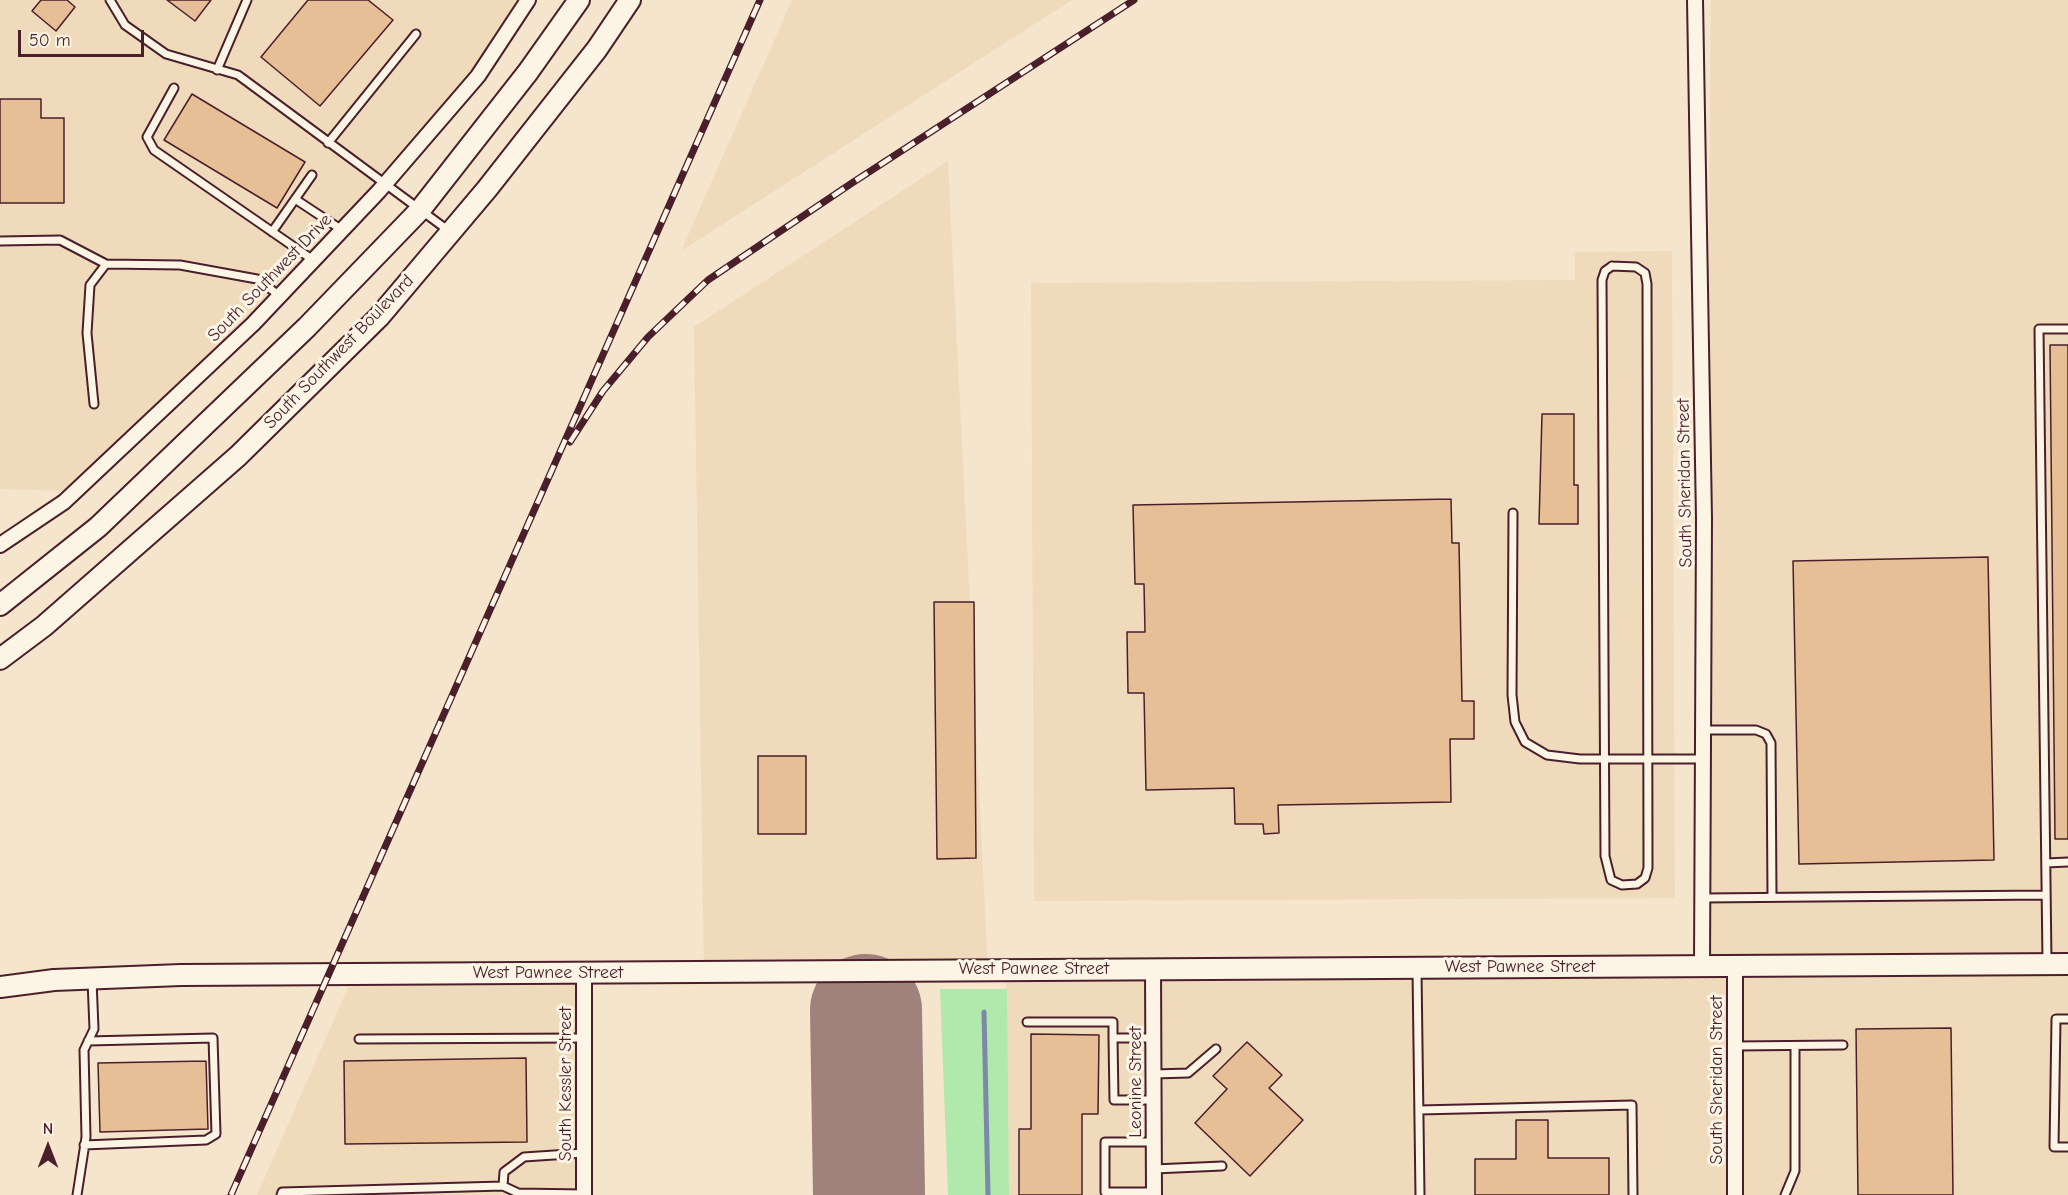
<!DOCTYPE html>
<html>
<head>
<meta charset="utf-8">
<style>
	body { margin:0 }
	#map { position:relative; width:2068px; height:1195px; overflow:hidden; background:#f5e5cd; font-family:"Comic Neue",sans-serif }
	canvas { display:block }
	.north { position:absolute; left:18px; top:1117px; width:60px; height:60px; -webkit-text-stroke:4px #fcf5e5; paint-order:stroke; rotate:0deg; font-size:16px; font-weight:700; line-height:24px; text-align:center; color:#4a1f2b }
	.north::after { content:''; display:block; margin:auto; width:21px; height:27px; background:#4a1f2b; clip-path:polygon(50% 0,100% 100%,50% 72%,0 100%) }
	.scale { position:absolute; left:18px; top:30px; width:126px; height:27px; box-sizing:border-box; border:3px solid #4a1f2b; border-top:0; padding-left:8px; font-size:18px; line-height:21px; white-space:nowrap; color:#4a1f2b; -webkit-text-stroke:4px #fcf5e5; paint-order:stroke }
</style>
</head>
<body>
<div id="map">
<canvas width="2068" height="1195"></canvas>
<div class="north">N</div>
<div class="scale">50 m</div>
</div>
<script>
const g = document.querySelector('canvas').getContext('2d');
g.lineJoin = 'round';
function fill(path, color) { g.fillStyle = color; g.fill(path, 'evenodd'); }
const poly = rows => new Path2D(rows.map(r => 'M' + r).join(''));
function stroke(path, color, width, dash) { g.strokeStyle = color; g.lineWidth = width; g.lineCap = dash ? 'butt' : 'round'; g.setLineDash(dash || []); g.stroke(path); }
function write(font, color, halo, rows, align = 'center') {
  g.font = font + ' "Comic Neue",sans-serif'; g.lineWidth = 6; g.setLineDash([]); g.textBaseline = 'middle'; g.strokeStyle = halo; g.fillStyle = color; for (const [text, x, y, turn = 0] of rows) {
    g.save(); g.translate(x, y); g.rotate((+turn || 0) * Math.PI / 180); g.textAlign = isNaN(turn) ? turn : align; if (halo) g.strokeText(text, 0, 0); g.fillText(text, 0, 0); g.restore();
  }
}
const built = poly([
	[0,0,528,0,478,76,385,184,75,491,0,489],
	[792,0,1072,0,681,251],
	[1711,0,2068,0,2068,1195,1009,1195,1006,970,1702,966],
	[948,161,988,970,704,972,694,327],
	[1672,251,1675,898,1034,901,1031,283,1575,280,1575,252],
	[584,973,584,1195,257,1195,354,974]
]);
const green = poly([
	[940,989,1007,989,1009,1195,948,1195]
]);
const stream = poly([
	[984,1012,988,1195]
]);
const runway = poly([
	[866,1010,869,1195]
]);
const building = poly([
	[41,0,67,0,75,7,56,31,32,11,41,0],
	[167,0,211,0,195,21,167,0],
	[308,0,368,0,393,20,320,106,261,57,308,0],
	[192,94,305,162,277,208,164,140,192,94],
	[0,99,41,99,41,118,64,118,64,203,0,203,0,99],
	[2050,345,2068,345,2068,839,2055,839,2050,345],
	[1542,414,1574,414,1574,485,1578,485,1578,524,1539,524,1542,414],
	[1451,499,1452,543,1459,543,1462,701,1474,701,1474,739,1450,739,1451,802,1278,805,1279,833,1264,834,1263,824,1235,824,1234,788,1146,790,1144,693,1128,693,1127,632,1145,632,1144,584,1135,584,1133,505,1451,499],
	[1988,557,1994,860,1799,864,1793,561,1988,557],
	[934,602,974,602,976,858,937,859,934,602],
	[758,756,806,756,806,834,758,834,758,756],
	[1951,1028,1953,1195,1858,1195,1856,1029,1951,1028],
	[1031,1034,1099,1035,1098,1114,1082,1114,1082,1195,1019,1195,1019,1129,1031,1129,1031,1034],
	[1247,1042,1282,1075,1269,1088,1303,1120,1250,1176,1195,1123,1227,1089,1213,1076,1247,1042],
	[526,1058,527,1142,345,1144,344,1061,526,1058],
	[206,1061,208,1129,100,1132,98,1063,206,1061],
	[1516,1120,1548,1120,1548,1158,1609,1158,1609,1195,1475,1195,1475,1159,1516,1159,1516,1120]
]);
const service = poly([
	[110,0,125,25,166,54,238,75,449,231],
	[217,70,247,0],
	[174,88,147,137,154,150,313,260],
	[328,143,416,34],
	[295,199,342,230],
	[272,232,312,175],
	[0,241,60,240,106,264],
	[1612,266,1636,267,1645,273,1647,284,1648,868,1645,878,1637,884,1622,885,1611,880,1605,856,1602,280,1605,271,1612,266],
	[94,404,87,333,90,285,106,264,180,265,257,279,280,296],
	[1513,513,1512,695,1515,722,1525,742,1547,755,1580,759,1703,759],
	[1703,730,1756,730,1766,734,1771,743,1772,897],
	[2046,863,2068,862],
	[1703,898,2046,895],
	[2047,961,2039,329,2068,329],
	[1417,970,1420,1195],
	[2068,1019,2056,1019,2054,1147,2068,1147],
	[1027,1022,1113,1022,1113,1038],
	[1154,1038,1113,1038,1114,1100,1154,1100],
	[359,1039,584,1038],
	[1735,1046,1843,1045],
	[1154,1074,1188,1073,1216,1049],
	[1419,1110,1632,1105,1633,1195],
	[1154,1142,1105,1142,1105,1192,1154,1192],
	[84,1145,206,1140,216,1134,213,1038,88,1041],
	[584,1153,524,1157,504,1172,503,1186,518,1193,584,1194],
	[1154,1169,1222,1166],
	[77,1195,86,1137,84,1050,94,1029,92,980],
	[281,1195,282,1192,503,1186],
	[1785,1195,1795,1171,1795,1046]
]);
const minor = poly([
	[1695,0,1704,518,1702,966],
	[0,545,64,502,253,324,379,191,478,76,528,0],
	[1735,966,1735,1195],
	[1153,969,1154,1195],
	[584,973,584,1195]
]);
const secondary = poly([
	[0,605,98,527,307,327,420,210,528,72,579,0],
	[0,659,44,626,238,456,379,317,487,189,597,49,630,0],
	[0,987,54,980,181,975,2068,964]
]);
const rail = poly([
	[570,442,603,391,648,337,708,280,852,183,1134,0],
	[231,1195,760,0]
]);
const streetNames = [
	["South Southwest Drive",270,278,-46],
	["South Southwest Boulevard",339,352,-46],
	["South Sheridan Street",1685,483,-91],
	["West Pawnee Street",1520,967],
	["West Pawnee Street",1034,969],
	["West Pawnee Street",548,973],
	["South Sheridan Street",1717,1080,-90],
	["Leonine Street",1136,1082,-90],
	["South Kessler Street",566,1084,-90]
];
fill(built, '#f0dabc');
fill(green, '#b1e9ac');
stroke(stream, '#7b8aa8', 5);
stroke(runway, '#a0827c', 112);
fill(building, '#e6bf96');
stroke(building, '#4a1f2b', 1.5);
stroke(service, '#4a1f2b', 11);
stroke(minor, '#4a1f2b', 18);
stroke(secondary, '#4a1f2b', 24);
stroke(service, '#fcf5e5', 7);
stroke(minor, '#fcf5e5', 14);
stroke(secondary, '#fcf5e5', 20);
stroke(rail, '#4a1f2b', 7);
stroke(rail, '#fcf5e5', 4.5, [14]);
write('18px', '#4a1f2b', '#fcf5e5', streetNames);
</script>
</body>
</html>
